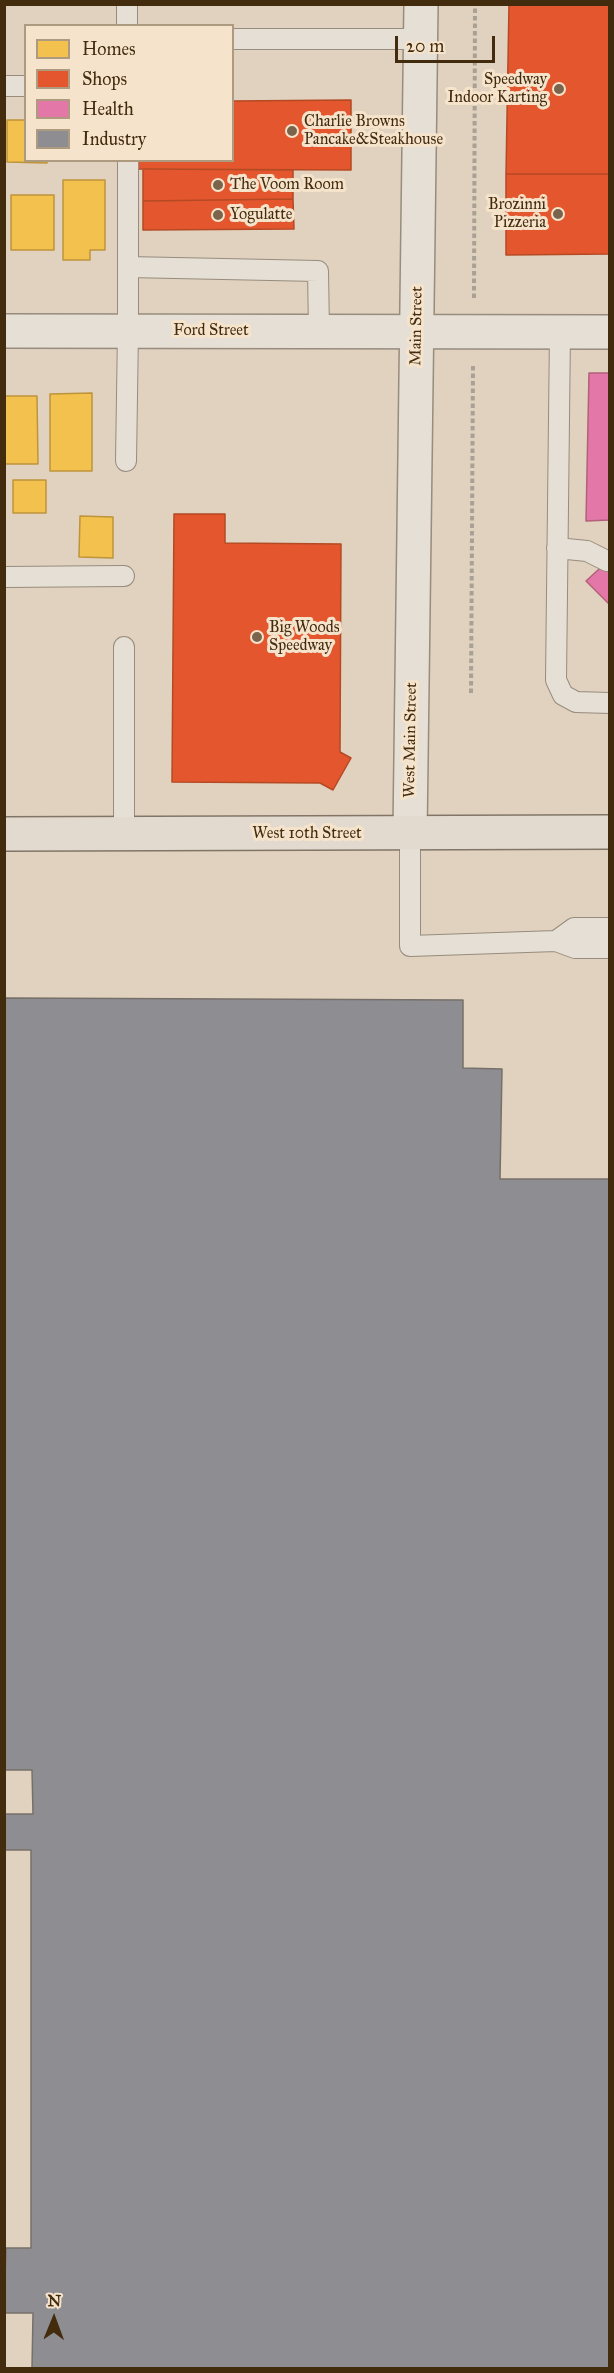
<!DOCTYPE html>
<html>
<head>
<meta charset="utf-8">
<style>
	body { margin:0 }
	#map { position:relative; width:614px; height:2373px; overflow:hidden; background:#e0d2be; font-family:"IM FELL Great Primer",serif }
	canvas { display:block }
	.frame { position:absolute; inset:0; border:6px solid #432b0e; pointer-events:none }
	.legend { position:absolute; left:24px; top:24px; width:210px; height:138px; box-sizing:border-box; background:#f5e4cb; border:2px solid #ae9a7f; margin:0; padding:8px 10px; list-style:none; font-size:18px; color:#432b0e }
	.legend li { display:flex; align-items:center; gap:12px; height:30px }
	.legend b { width:30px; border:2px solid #ae9a7f }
	.north { position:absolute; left:24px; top:2289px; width:60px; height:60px; -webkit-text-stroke:4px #f5e4cb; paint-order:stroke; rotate:1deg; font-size:16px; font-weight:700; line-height:24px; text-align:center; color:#432b0e }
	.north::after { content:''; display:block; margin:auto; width:21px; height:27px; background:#432b0e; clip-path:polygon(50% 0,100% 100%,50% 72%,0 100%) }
	.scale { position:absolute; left:395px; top:36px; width:100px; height:27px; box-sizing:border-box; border:3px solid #432b0e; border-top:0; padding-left:8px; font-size:18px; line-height:21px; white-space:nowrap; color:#432b0e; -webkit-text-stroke:4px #f5e4cb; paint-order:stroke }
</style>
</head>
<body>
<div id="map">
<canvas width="614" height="2373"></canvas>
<div class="frame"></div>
<ul class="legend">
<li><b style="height:16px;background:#f2c14e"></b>Homes</li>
<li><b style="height:16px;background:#e4572e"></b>Shops</li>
<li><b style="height:16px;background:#e377a8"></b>Health</li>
<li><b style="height:16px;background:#8d8d92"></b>Industry</li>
</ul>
<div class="north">N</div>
<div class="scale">20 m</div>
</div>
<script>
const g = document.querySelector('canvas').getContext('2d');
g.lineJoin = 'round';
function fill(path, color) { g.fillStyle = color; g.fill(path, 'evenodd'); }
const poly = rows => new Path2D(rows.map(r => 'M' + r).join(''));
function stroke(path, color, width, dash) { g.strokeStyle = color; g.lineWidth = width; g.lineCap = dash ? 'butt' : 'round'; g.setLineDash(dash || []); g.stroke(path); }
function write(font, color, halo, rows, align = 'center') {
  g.font = font + ' "IM FELL Great Primer",serif'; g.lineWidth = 6; g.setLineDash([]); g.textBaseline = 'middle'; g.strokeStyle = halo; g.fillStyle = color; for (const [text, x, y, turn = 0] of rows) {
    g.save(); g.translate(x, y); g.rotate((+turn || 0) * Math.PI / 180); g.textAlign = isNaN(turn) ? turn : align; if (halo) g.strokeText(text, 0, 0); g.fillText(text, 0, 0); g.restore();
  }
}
const homes = poly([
	[7,120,26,120,26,160,47,160,47,163,7,162,7,120],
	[63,180,105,180,105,250,90,250,90,260,63,260,63,180],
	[11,195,54,195,54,250,11,250,11,195],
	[92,393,92,471,50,471,50,394,92,393],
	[4,396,37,396,38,464,4,464,4,396],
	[13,480,46,480,46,513,13,513,13,480],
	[80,516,113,517,113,558,79,557,80,516]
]);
const shops = poly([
	[509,4,610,4,610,174,506,174,509,4],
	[351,100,351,170,136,169,136,160,232,160,232,101,351,100],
	[143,169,293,170,293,199,143,201,143,169],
	[506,174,610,174,610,254,506,255,506,174],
	[293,199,294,229,143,230,143,201,293,199],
	[174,514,225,514,225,543,341,544,340,752,351,758,333,790,320,783,172,782,174,514]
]);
const health = poly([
	[589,373,610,373,610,520,586,521,589,373],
	[610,559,610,605,586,581,610,559]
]);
const industry = poly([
	[4,998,463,1000,463,1068,502,1069,500,1179,610,1179,610,2368,32,2368,33,2313,4,2313,6,2248,31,2248,31,1850,4,1850,4,1814,33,1814,32,1770,4,1770,4,998]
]);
const path = poly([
	[474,298,475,4],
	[471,693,473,365]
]);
const service = poly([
	[127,4,127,26],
	[232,39,420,39],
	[4,86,26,86],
	[128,267,318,271,319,331],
	[560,332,556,680,563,695,576,702,610,703],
	[126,461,128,331,128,160],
	[557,548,587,551,607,561],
	[4,577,124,576],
	[410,833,410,946,556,941],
	[124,834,124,647],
	[610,928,574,928,556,941,575,948,610,948]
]);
const minor = poly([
	[4,331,610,332]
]);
const tertiary = poly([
	[410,833,421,4]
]);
const primary = poly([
	[4,834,610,832]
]);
const markers = [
	[559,89,6,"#7a654c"],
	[292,131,6,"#7a654c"],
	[218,185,6,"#7a654c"],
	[558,214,6,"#7a654c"],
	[218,215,6,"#7a654c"],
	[257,637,6,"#7a654c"]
];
const poiNames = [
	["Speedway",547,80,"right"],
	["Indoor Karting",547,98,"right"],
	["Charlie Browns",304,122],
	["Pancake&Steakhouse",304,140],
	["The Voom Room",230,185],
	["Brozinni",546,205,"right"],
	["Pizzeria",546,223,"right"],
	["Yogulatte",230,215],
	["Big Woods",269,628],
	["Speedway",269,646]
];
const streetNames = [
	["Main Street",417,326,-89],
	["Ford Street",211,331],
	["West Main Street",411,740,-89],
	["West 10th Street",307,834]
];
fill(homes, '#f2c14e');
stroke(homes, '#be943b', 1.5);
fill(shops, '#e4572e');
stroke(shops, '#b44a24', 1.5);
fill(health, '#e377a8');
stroke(health, '#b3607a', 1.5);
fill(industry, '#8d8d92');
stroke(industry, '#77706a', 1.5);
stroke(service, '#978c7d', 22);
stroke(minor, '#978c7d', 36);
stroke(tertiary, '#978c7d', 36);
stroke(primary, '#807567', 36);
stroke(path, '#a9a195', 4, [4.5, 3]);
stroke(service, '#e6dfd5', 20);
stroke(minor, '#e6dfd5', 33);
stroke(tertiary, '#e6dfd5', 33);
stroke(primary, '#e2dace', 33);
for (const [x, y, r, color] of markers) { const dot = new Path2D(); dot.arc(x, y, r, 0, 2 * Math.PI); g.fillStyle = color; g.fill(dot); stroke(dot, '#f5e4cb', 2); }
write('16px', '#432b0e', '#f5e4cb', poiNames, 'left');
write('16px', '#432b0e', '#f5e4cb', streetNames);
</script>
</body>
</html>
